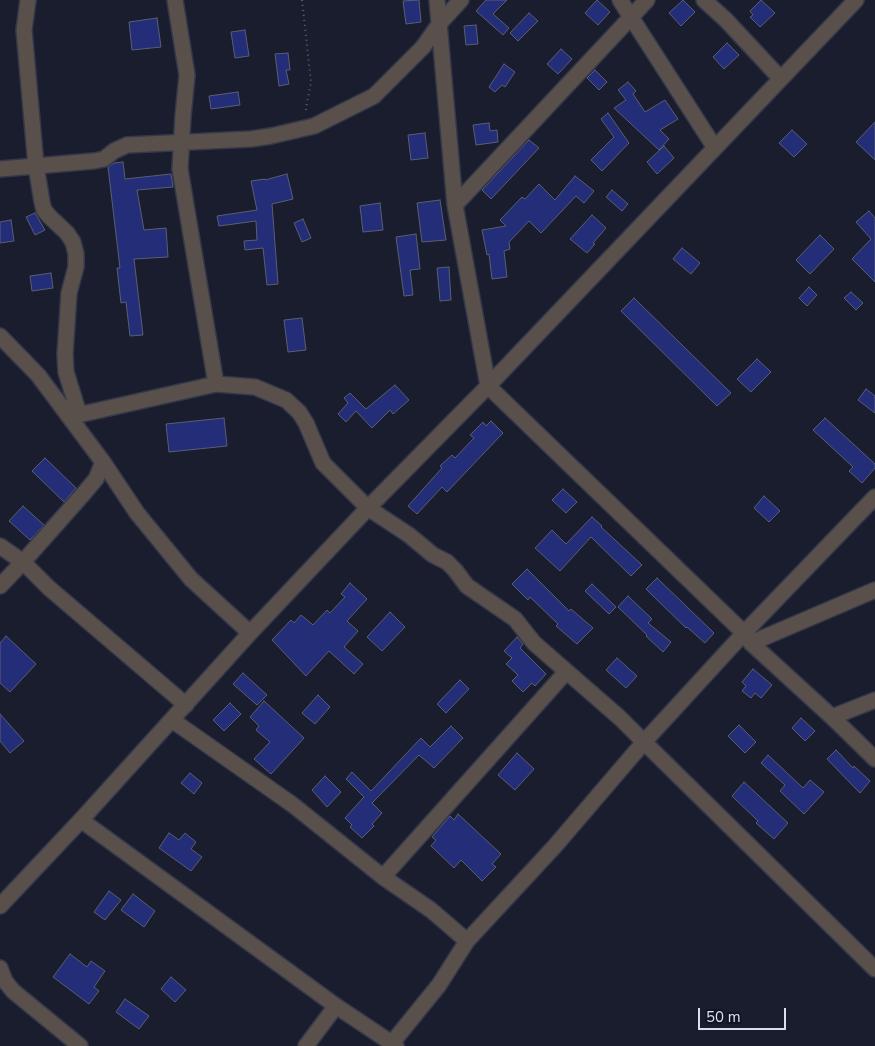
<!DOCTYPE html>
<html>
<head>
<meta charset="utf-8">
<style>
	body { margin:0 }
	#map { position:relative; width:875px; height:1046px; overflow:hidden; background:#191d2e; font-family:"Nunito Sans",sans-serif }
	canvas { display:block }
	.scale { position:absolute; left:698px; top:1008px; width:88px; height:22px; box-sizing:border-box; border:2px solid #dce0ec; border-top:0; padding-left:6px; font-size:15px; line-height:18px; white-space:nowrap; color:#dce0ec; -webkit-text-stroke:4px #101424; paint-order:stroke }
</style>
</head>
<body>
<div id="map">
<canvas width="875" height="1046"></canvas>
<div class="scale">50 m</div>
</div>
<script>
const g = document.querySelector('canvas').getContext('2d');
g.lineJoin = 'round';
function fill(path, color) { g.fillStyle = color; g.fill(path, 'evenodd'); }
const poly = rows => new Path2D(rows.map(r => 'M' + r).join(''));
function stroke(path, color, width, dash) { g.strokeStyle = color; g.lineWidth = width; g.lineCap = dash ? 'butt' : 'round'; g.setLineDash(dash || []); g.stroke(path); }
const building = poly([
	[419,0,421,22,406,24,403,1,419,0],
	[486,0,507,0,493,14,509,28,503,35,476,11,486,0],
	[597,0,610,12,598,25,585,13,597,0],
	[683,0,695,12,681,26,669,13,683,0],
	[761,0,775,13,760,27,750,17,753,15,750,11,761,0],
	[529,13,538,21,518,41,510,33,529,13],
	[157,18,161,47,132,50,129,22,157,18],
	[476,25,478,44,466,45,464,26,476,25],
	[245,30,249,56,235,58,231,32,245,30],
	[727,43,739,55,724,69,713,57,727,43],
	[561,49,572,59,558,74,547,64,561,49],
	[288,53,290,70,286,70,289,84,279,86,275,54,288,53],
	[504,64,515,72,505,87,502,85,495,92,489,87,504,64],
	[595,70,607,82,599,90,587,78,595,70],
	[628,82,636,91,633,94,645,112,665,100,678,119,660,130,669,139,659,150,614,108,626,100,618,90,628,82],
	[238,92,240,105,211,109,209,96,238,92],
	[608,113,629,143,602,171,591,160,614,137,601,119,608,113],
	[875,122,875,160,856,142,875,122],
	[489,123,490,131,497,130,498,142,476,145,473,125,489,123],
	[792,130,807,144,794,157,779,143,792,130],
	[425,133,428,158,411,160,408,135,425,133],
	[529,140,539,148,491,199,482,190,529,140],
	[664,146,674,158,657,174,647,162,664,146],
	[123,162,125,179,171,174,173,187,137,190,144,230,166,228,168,257,134,259,143,335,130,336,126,302,121,303,117,268,120,268,108,167,114,163,123,162],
	[287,174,293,199,272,204,278,284,267,285,263,248,245,250,244,241,257,240,256,221,219,226,217,216,257,210,251,181,265,179,265,180,287,174],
	[575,176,594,191,584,203,576,196,541,233,529,221,509,242,510,249,504,251,507,277,492,279,489,254,487,255,482,230,506,226,500,220,522,197,525,199,539,184,555,200,575,176],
	[612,190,628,204,622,211,606,197,612,190],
	[440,200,446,240,422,242,417,203,440,200],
	[380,203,383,230,363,232,360,206,380,203],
	[869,211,875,218,875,282,852,259,871,239,856,222,869,211],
	[35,213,45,230,35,235,26,217,35,213],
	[592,215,606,228,593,243,595,244,587,253,570,239,592,215],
	[303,219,311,238,302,242,294,223,303,219],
	[11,220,14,241,0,243,0,222,11,220],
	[416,234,420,269,410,270,413,295,404,296,396,237,416,234],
	[820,235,834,249,810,274,796,260,820,235],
	[682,248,700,263,691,274,673,259,682,248],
	[449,267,451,300,440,301,437,268,449,267],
	[51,273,53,288,32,291,30,276,51,273],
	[809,287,817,295,807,306,799,298,809,287],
	[851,292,863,303,856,310,844,298,851,292],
	[634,298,731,393,717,406,621,311,634,298],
	[302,318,306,350,288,352,284,320,302,318],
	[757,359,771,372,751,392,737,379,757,359],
	[395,385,409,400,393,414,390,410,372,428,356,411,346,422,338,414,348,403,344,398,350,393,366,409,395,385],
	[866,389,875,396,875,413,858,400,866,389],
	[224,418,227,446,169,452,166,424,224,418],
	[825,418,875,464,875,468,862,483,849,471,853,467,813,430,825,418],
	[491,421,503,433,447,492,442,487,417,514,408,506,442,468,440,466,452,455,455,458,474,438,470,435,483,422,486,426,491,421],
	[45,458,76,488,64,502,32,471,45,458],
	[563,489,577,502,566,513,552,500,563,489],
	[764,496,780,511,769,522,754,508,764,496],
	[23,506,44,525,30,540,9,521,23,506],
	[592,517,602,526,601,527,642,565,631,576,591,537,560,571,535,548,552,530,566,544,592,517],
	[527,569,569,611,571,609,593,628,577,644,556,626,558,624,530,597,528,600,512,584,527,569],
	[657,578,714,633,705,643,687,627,686,628,646,589,657,578],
	[350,583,367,599,347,621,358,631,344,647,363,664,354,674,329,651,306,676,272,640,291,620,294,623,301,615,313,625,327,610,330,613,345,597,341,594,350,583],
	[592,584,616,607,609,614,585,591,592,584],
	[628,596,652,619,648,623,671,642,663,652,646,636,647,635,618,607,628,596],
	[390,612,405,627,382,651,367,637,390,612],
	[6,636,36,664,10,692,0,683,0,643,6,636],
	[517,637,523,644,520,648,546,674,535,686,532,683,523,692,512,681,518,675,506,664,512,658,504,651,517,637],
	[617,658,637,676,626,688,606,670,617,658],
	[753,669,772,685,761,698,755,693,751,698,742,691,746,686,742,682,753,669],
	[243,673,267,695,257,705,233,684,243,673],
	[460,680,469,689,446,713,437,704,460,680],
	[318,695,330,707,315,724,302,713,318,695],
	[264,701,304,738,271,774,254,759,270,742,256,730,259,726,250,717,264,701],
	[230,703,241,714,224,731,213,720,230,703],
	[0,714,24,741,10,753,0,741,0,714],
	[801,718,815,731,805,741,792,728,801,718],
	[739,725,756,742,745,753,728,736,739,725],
	[451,726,463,738,434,768,419,755,372,803,382,813,372,824,374,826,362,838,350,827,352,825,345,818,364,797,346,779,352,772,371,791,421,738,430,747,451,726],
	[836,750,853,768,854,766,870,781,860,793,827,759,836,750],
	[517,753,534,769,515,790,498,775,517,753],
	[768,755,803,788,810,780,824,792,804,814,780,791,785,785,761,763,768,755],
	[190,773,202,783,194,794,181,783,190,773],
	[325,776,341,792,327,807,312,790,325,776],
	[744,782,788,823,774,839,756,823,758,821,732,796,744,782],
	[458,814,501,854,492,864,496,867,482,881,461,860,454,868,431,846,436,840,432,837,450,816,454,820,458,814],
	[169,833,179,840,185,833,196,842,191,849,202,857,191,871,159,848,169,833],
	[109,891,121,900,105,920,94,912,109,891],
	[133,894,155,911,144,927,121,910,133,894],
	[70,954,87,967,91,961,105,971,94,987,99,991,89,1004,53,977,70,954],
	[171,977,186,990,175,1002,161,989,171,977],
	[125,999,149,1016,139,1029,116,1012,125,999]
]);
const path = poly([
	[302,0,311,82,305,114]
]);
const minor = poly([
	[28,0,24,30,36,166,42,202,44,210,50,217,67,233,73,242,76,254,76,267,69,293,65,354,66,372,79,414],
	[175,0,187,75,183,116,180,169,216,384],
	[620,0,715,148],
	[704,0,726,20,781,79],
	[856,0,488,386,744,633,751,643,832,717,875,759],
	[0,169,94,161,104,159,114,151,127,145,251,139,271,136,314,126,374,96,423,47,440,23,461,0],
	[455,205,647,0],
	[0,336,38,375,103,462,137,513,191,579,250,633],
	[69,417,216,384,255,387,286,400,299,412,306,423,323,463,368,508,409,535,433,555,447,562,455,570,467,586,515,619,534,643,620,718,644,742,744,633,875,497],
	[0,546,23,562,49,588,186,705],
	[0,586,23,562,85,492,96,479,103,462],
	[751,643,875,590],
	[832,717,875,700],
	[172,720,293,805,383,877,431,910,467,941],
	[81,820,336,1006,396,1046],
	[383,877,566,672],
	[0,906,81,820,250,633,368,508,488,386,455,205,437,0],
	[0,968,5,981,13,991,80,1046],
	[392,1043,439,985,467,941,555,846,644,742,875,969],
	[306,1046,336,1006]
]);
fill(building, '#242d78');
stroke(building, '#595f73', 1);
stroke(minor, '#343849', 18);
stroke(path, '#5e6271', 2, [1, 4]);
stroke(minor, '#59504b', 15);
</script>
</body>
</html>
